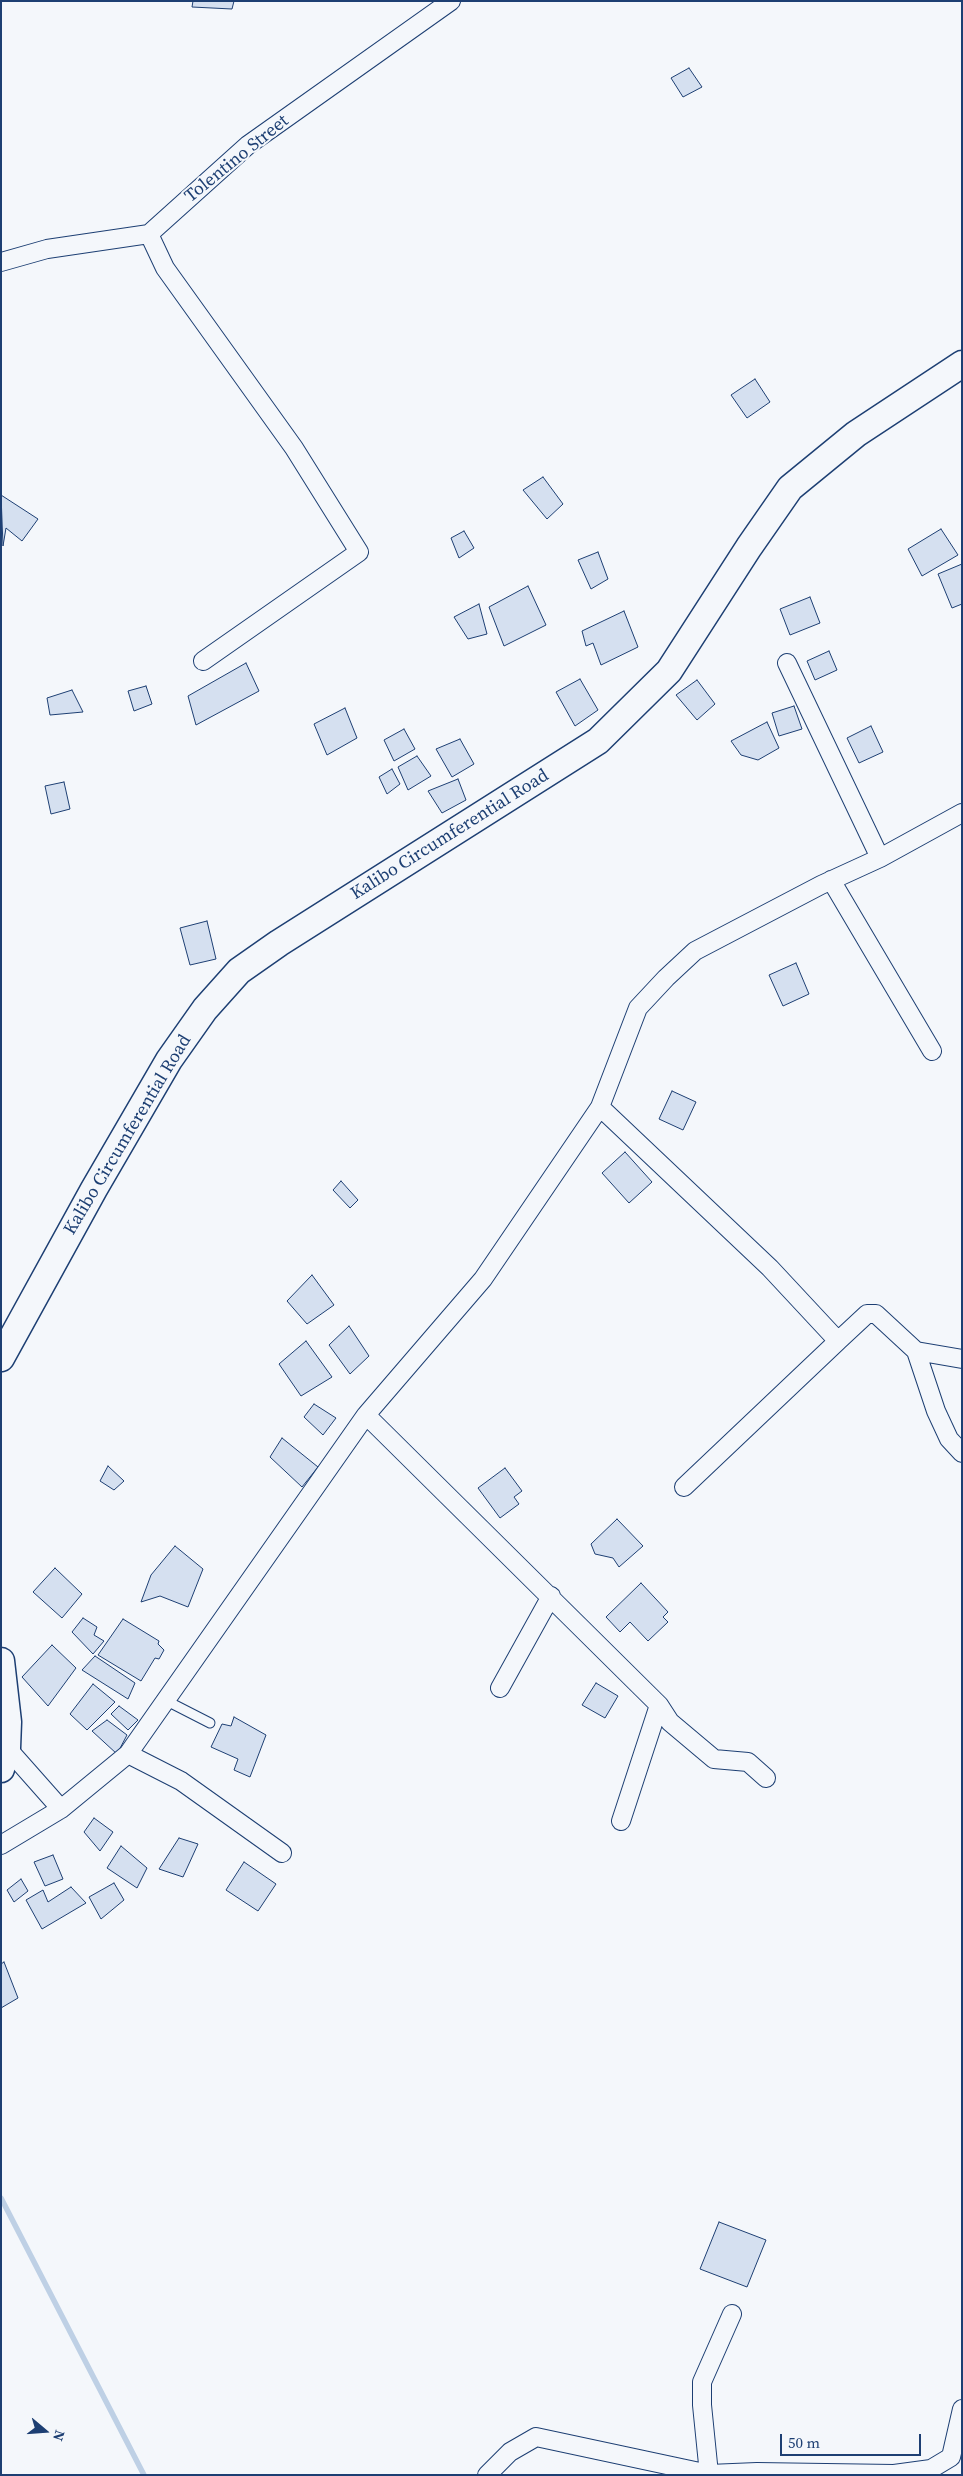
<!DOCTYPE html>
<html>
<head>
<meta charset="utf-8">
<style>
	body { margin:0 }
	#map { position:relative; width:963px; height:2476px; overflow:hidden; background:#f4f7fb; font-family:"Source Serif 4",serif }
	canvas { display:block }
	.frame { position:absolute; inset:0; border:2px solid #1d3f73; pointer-events:none }
	.north { position:absolute; left:20px; top:2406px; width:50px; height:50px; -webkit-text-stroke:4px #f4f7fb; paint-order:stroke; rotate:108deg; font-size:14px; font-weight:700; line-height:20px; text-align:center; color:#1d3f73 }
	.north::after { content:''; display:block; margin:auto; width:18px; height:22px; background:#1d3f73; clip-path:polygon(50% 0,100% 100%,50% 72%,0 100%) }
	.scale { position:absolute; left:780px; top:2434px; width:141px; height:22px; box-sizing:border-box; border:2px solid #1d3f73; border-top:0; padding-left:6px; font-size:15px; line-height:18px; white-space:nowrap; color:#1d3f73; -webkit-text-stroke:4px #f4f7fb; paint-order:stroke }
</style>
</head>
<body>
<div id="map">
<canvas width="963" height="2476"></canvas>
<div class="frame"></div>
<div class="north">N</div>
<div class="scale">50 m</div>
</div>
<script>
const g = document.querySelector('canvas').getContext('2d');
g.lineJoin = 'round';
const poly = rows => new Path2D(rows.map(r => 'M' + r).join(''));
function stroke(path, color, width, dash) { g.strokeStyle = color; g.lineWidth = width; g.lineCap = dash ? 'butt' : 'round'; g.setLineDash(dash || []); g.stroke(path); }
function fill(path, color) { g.fillStyle = color; g.fill(path, 'evenodd'); }
function write(font, color, halo, rows, align = 'center') {
  g.font = font + ' "Source Serif 4",serif'; g.lineWidth = 4; g.setLineDash([]); g.textBaseline = 'middle'; g.strokeStyle = halo; g.fillStyle = color; for (const [text, x, y, turn = 0] of rows) {
    g.save(); g.translate(x, y); g.rotate((+turn || 0) * Math.PI / 180); g.textAlign = isNaN(turn) ? turn : align; if (halo) g.strokeText(text, 0, 0); g.fillText(text, 0, 0); g.restore();
  }
}
const stream = poly([
	[1,2198,144,2475]
]);
const building = poly([
	[193,1,234,1,232,9,192,7,193,1],
	[689,68,702,87,683,97,671,78,689,68],
	[755,379,770,402,747,418,731,395,755,379],
	[543,477,563,504,547,519,523,490,543,477],
	[1,495,38,519,22,541,6,528,3,546,1,495],
	[941,529,958,555,922,576,908,549,941,529],
	[464,531,474,548,459,558,451,538,464,531],
	[598,552,608,579,591,589,578,560,598,552],
	[962,564,962,604,952,608,938,574,962,564],
	[528,586,546,625,504,646,489,607,528,586],
	[810,597,820,623,790,635,780,609,810,597],
	[479,604,487,634,468,639,454,617,479,604],
	[624,611,638,647,601,665,593,643,586,646,582,631,624,611],
	[829,651,837,670,815,680,807,661,829,651],
	[246,663,259,691,196,725,188,696,246,663],
	[580,679,598,710,575,726,556,692,580,679],
	[697,680,715,704,697,720,676,695,697,680],
	[146,686,152,704,134,711,128,691,146,686],
	[72,690,83,712,50,715,47,698,72,690],
	[794,706,802,729,779,736,772,713,794,706],
	[345,708,357,738,327,755,314,724,345,708],
	[767,722,779,748,758,760,741,755,731,741,767,722],
	[871,726,883,752,859,763,847,738,871,726],
	[404,729,415,749,394,761,384,740,404,729],
	[460,739,474,764,452,777,436,749,460,739],
	[417,756,431,776,408,790,398,767,417,756],
	[392,769,400,784,387,794,379,777,392,769],
	[458,779,466,800,442,813,428,791,458,779],
	[64,782,70,809,51,814,45,786,64,782],
	[207,921,216,959,190,965,180,928,207,921],
	[796,963,809,994,783,1006,769,975,796,963],
	[672,1091,696,1102,683,1130,659,1119,672,1091],
	[625,1152,652,1182,629,1203,602,1173,625,1152],
	[341,1181,358,1200,350,1208,333,1190,341,1181],
	[312,1275,334,1305,307,1324,287,1301,312,1275],
	[349,1326,369,1356,350,1374,329,1345,349,1326],
	[306,1341,332,1377,301,1396,279,1364,306,1341],
	[314,1404,336,1418,323,1435,304,1417,314,1404],
	[282,1438,318,1467,302,1487,270,1457,282,1438],
	[108,1466,124,1481,114,1490,100,1481,108,1466],
	[505,1468,522,1491,514,1497,519,1504,500,1518,478,1488,505,1468],
	[617,1519,643,1546,619,1567,613,1558,595,1554,591,1544,617,1519],
	[175,1546,203,1569,188,1607,160,1596,141,1602,151,1575,175,1546],
	[55,1568,82,1594,62,1618,33,1592,55,1568],
	[641,1583,668,1612,663,1617,668,1622,648,1641,630,1622,620,1632,606,1617,641,1583],
	[83,1618,97,1627,94,1635,104,1641,93,1654,72,1632,83,1618],
	[123,1619,159,1641,158,1644,164,1650,159,1659,155,1658,141,1681,98,1655,123,1619],
	[52,1645,76,1668,48,1706,22,1677,52,1645],
	[95,1656,135,1683,128,1699,82,1670,95,1656],
	[596,1683,618,1696,605,1718,582,1705,596,1683],
	[93,1684,115,1702,87,1730,70,1714,93,1684],
	[119,1706,138,1720,128,1730,111,1714,119,1706],
	[234,1717,266,1735,250,1777,234,1770,238,1759,211,1747,222,1724,231,1726,234,1717],
	[107,1720,127,1735,117,1754,92,1731,107,1720],
	[94,1818,113,1832,100,1851,84,1832,94,1818],
	[179,1838,198,1844,183,1877,159,1869,179,1838],
	[121,1846,147,1868,137,1888,107,1868,121,1846],
	[53,1855,63,1879,45,1886,34,1862,53,1855],
	[244,1862,276,1884,258,1911,226,1890,244,1862],
	[21,1879,28,1891,14,1902,7,1890,21,1879],
	[114,1883,124,1900,101,1919,89,1897,114,1883],
	[71,1887,86,1903,42,1929,26,1900,43,1890,48,1902,71,1887],
	[4,1962,18,1998,1,2008,1,1964,4,1962],
	[719,2222,766,2240,747,2287,700,2269,719,2222]
]);
const lane = poly([
	[165,1700,210,1723]
]);
const street = poly([
	[149,234,165,268,294,448,359,552,203,661],
	[1,262,47,249,149,234,248,145,451,1],
	[787,663,880,858],
	[831,880,932,1051],
	[600,1107,770,1268,838,1341,867,1314,876,1314,916,1351,962,1359],
	[916,1351,936,1411,949,1439,962,1453],
	[366,1415,659,1705,670,1722,714,1759,748,1762,766,1778],
	[684,1487,838,1341],
	[500,1688,551,1596],
	[7,1748,61,1809],
	[128,1754,181,1781,282,1853],
	[621,1821,659,1705],
	[1,1845,61,1809,128,1754,366,1415,483,1279,600,1107,638,1008,666,978,695,951,821,885,880,858,962,813],
	[709,2474,702,2405,702,2382,732,2314],
	[487,2475,510,2452,536,2437,709,2474,757,2472,894,2474,931,2469,951,2457,962,2409]
]);
const primary = poly([
	[1,1358,94,1189,169,1060,205,1009,239,971,279,943,598,741,669,671,749,547,790,488,856,434,962,364],
	[1,1661,8,1722,7,1748,1,1769]
]);
const streetNames = [
	["Tolentino Street",237,159,-39],
	["Kalibo Circumferential Road",450,835,-32],
	["Kalibo Circumferential Road",128,1135,-59]
];
stroke(stream, '#bed0e5', 5.5);
fill(building, '#d5e0f0');
stroke(building, '#1d3f73', 1);
stroke(lane, '#1d3f73', 11);
stroke(street, '#1d3f73', 20);
stroke(primary, '#1d3f73', 29);
stroke(lane, '#f4f7fb', 9);
stroke(street, '#f4f7fb', 18);
stroke(primary, '#f4f7fb', 26);
write('18px', '#1d3f73', '#f4f7fb', streetNames);
</script>
</body>
</html>
